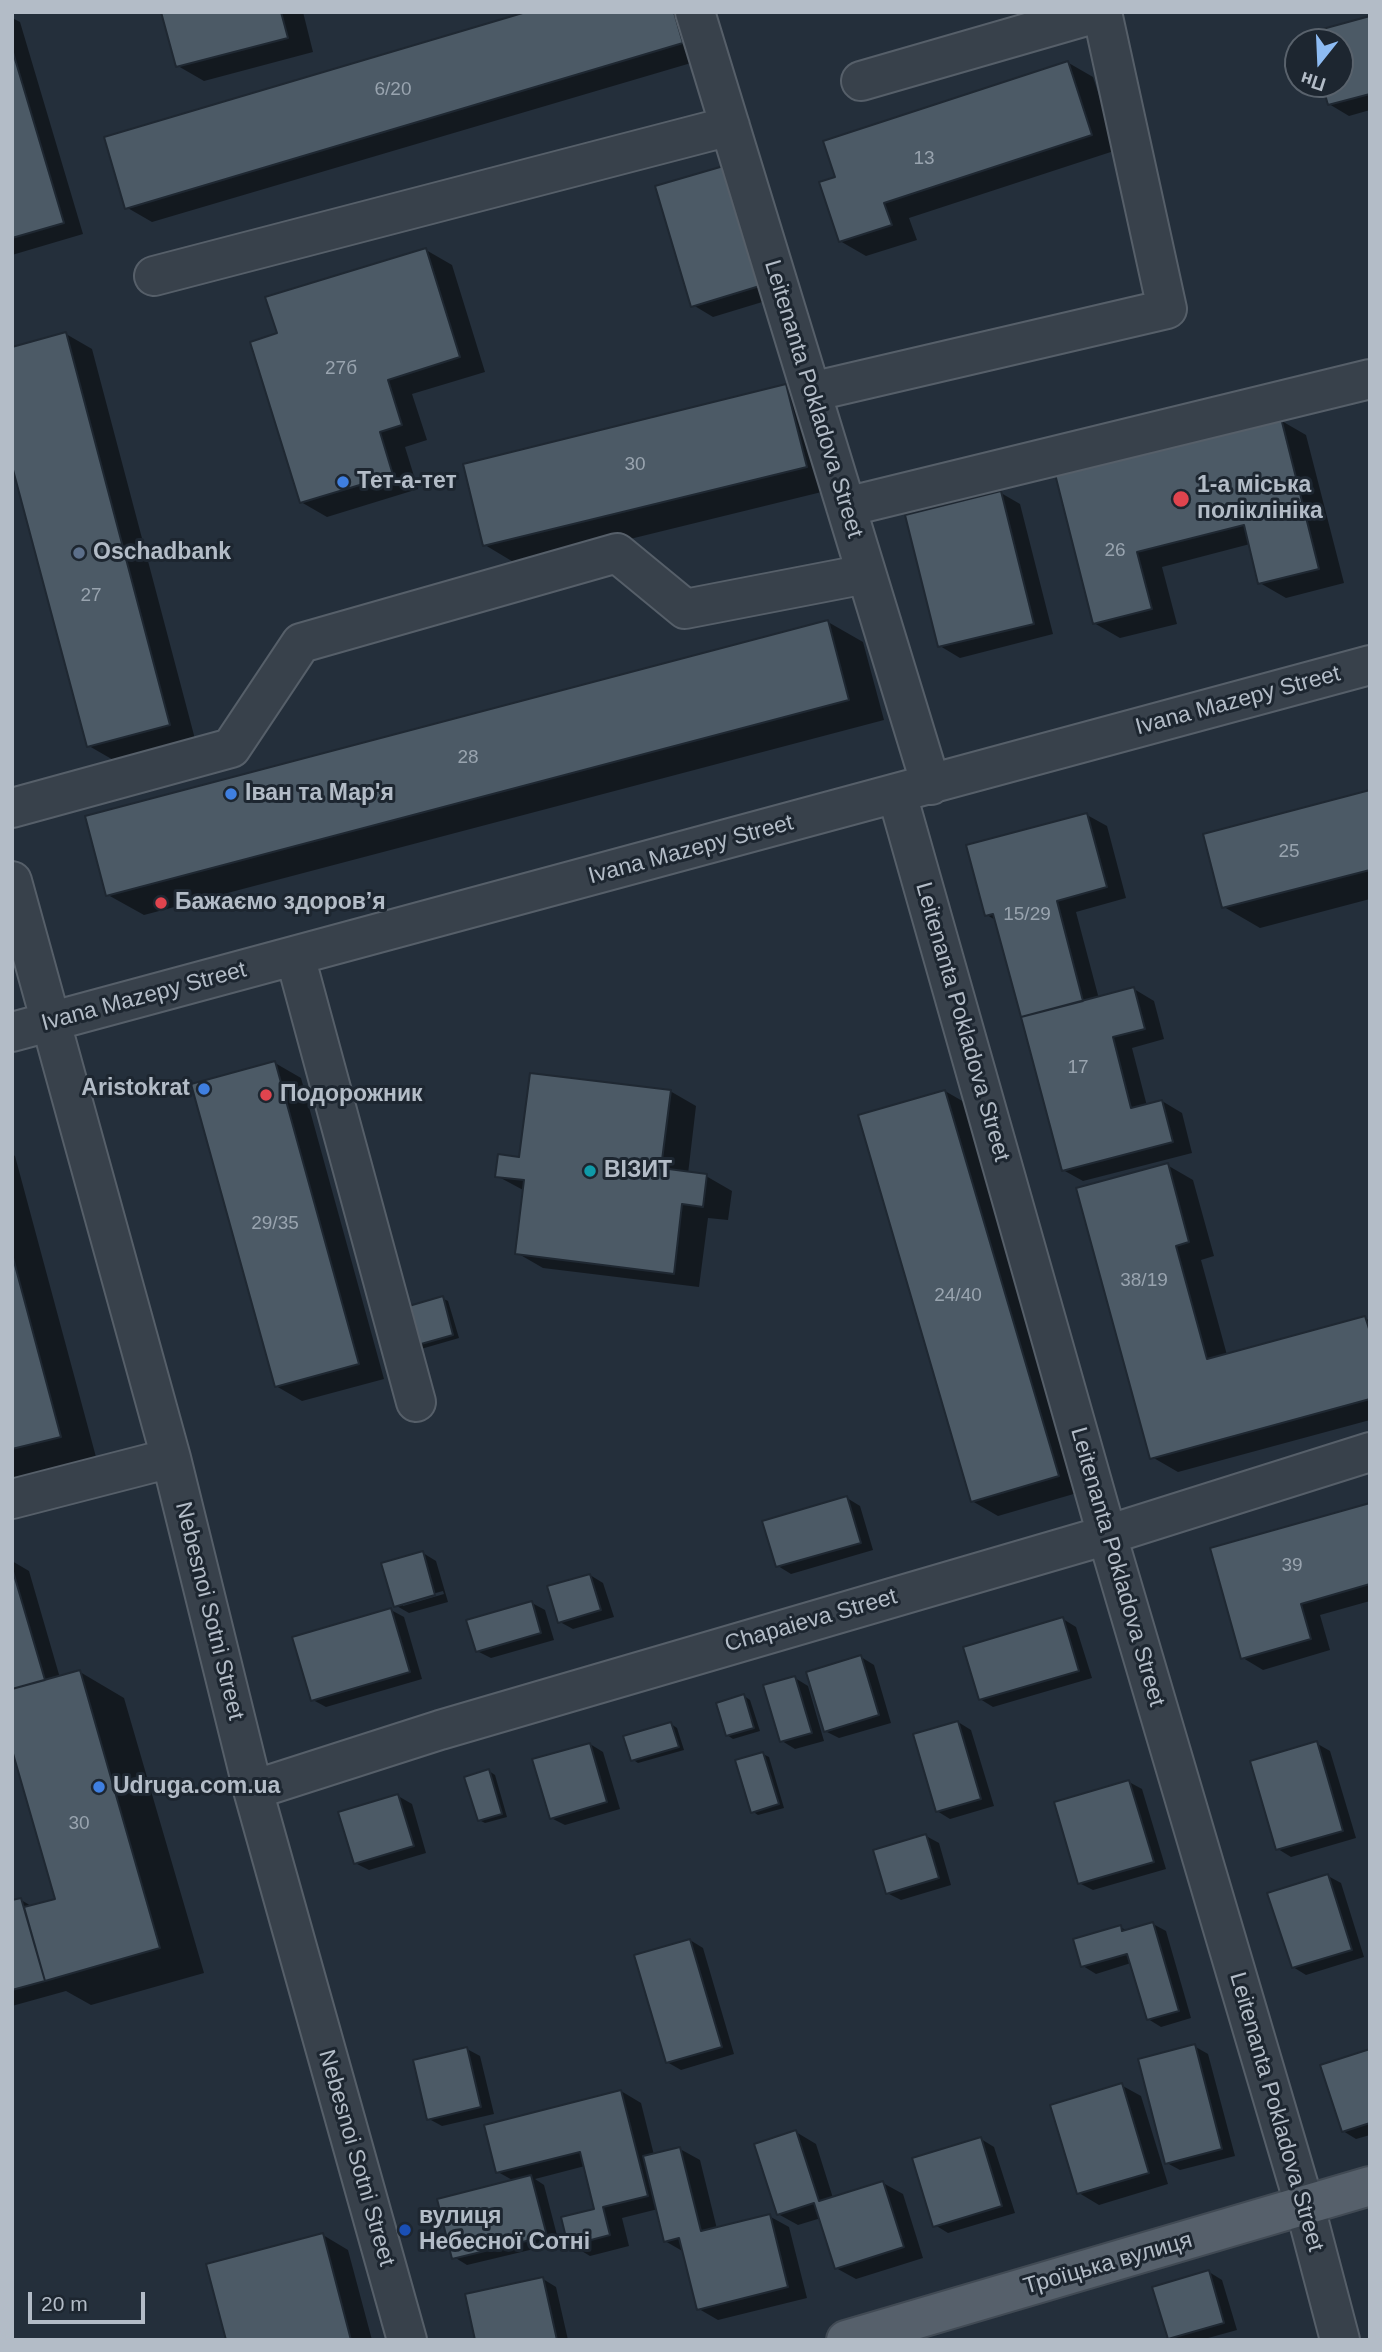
<!DOCTYPE html>
<html>
<head>
<meta charset="utf-8">
<style>
	body { margin:0 }
	#map { position:relative; width:1382px; height:2352px; overflow:hidden; background:#242f3b; font-family:Arial,sans-serif }
	canvas { display:block }
	.frame { position:absolute; inset:0; border:14px solid #b3bcc7; pointer-events:none }
	.north { position:absolute; left:1284px; top:28px; width:70px; height:70px; box-sizing:border-box; background:#1d2630; border:2px solid #59626c; border-radius:50%; rotate:198deg; font-size:19px; font-weight:700; line-height:28px; text-align:center; color:#b3bcc7 }
	.north::after { content:''; display:block; margin:auto; width:24px; height:32px; background:#8dbbf2; clip-path:polygon(50% 0,100% 100%,50% 72%,0 100%) }
	.scale { position:absolute; left:28px; top:2292px; width:117px; height:32px; box-sizing:border-box; border:4px solid #b3bcc7; border-top:0; padding-left:9px; font-size:21px; line-height:24px; white-space:nowrap; color:#b3bcc7; -webkit-text-stroke:5px #1d2630; paint-order:stroke }
</style>
</head>
<body>
<div id="map">
<canvas width="1382" height="2352"></canvas>
<div class="frame"></div>
<div class="north">Пн</div>
<div class="scale">20 m</div>
</div>
<script>
const g = document.querySelector('canvas').getContext('2d');
g.lineJoin = 'round';
function fill(path, color) { g.fillStyle = color; g.fill(path, 'evenodd'); }
const poly = rows => new Path2D(rows.map(r => 'M' + r).join(''));
function stroke(path, color, width, dash) { g.strokeStyle = color; g.lineWidth = width; g.lineCap = dash ? 'butt' : 'round'; g.setLineDash(dash || []); g.stroke(path); }
function write(font, color, halo, rows, align = 'center') {
  g.font = font + ' Arial,sans-serif'; g.lineWidth = 6; g.setLineDash([]); g.textBaseline = 'middle'; g.strokeStyle = halo; g.fillStyle = color; for (const [text, x, y, turn = 0] of rows) {
    g.save(); g.translate(x, y); g.rotate((+turn || 0) * Math.PI / 180); g.textAlign = isNaN(turn) ? turn : align; if (halo) g.strokeText(text, 0, 0); g.fillText(text, 0, 0); g.restore();
  }
}
const shadow = poly([
	[163,12,303,12,313,52,204,81,178,66],
	[532,12,694,12,708,58,152,222,126,207],
	[12,18,20,22,83,234,12,255],
	[1370,18,1370,110,1349,116,1329,104,1324,84,1340,84,1340,42,1312,42],
	[1067,62,1093,77,1117,150,909,218,917,240,866,256,840,241,837,179],
	[657,187,782,296,713,317,693,305],
	[426,250,452,265,485,372,412,394,427,440,405,447,418,489,327,517,301,502,279,335],
	[66,334,92,349,195,739,115,761,89,746],
	[786,386,822,407,842,487,520,566,485,545],
	[1280,420,1306,435,1344,583,1286,598,1260,583,1250,544,1162,567,1177,624,1120,638,1094,623,1057,475],
	[1001,493,1020,504,1053,634,960,658,940,646],
	[828,622,863,642,884,720,144,915,108,895],
	[1370,792,1370,899,1260,928,1224,907],
	[1087,815,1107,826,1126,898,1076,912,1099,999,1134,989,1154,1001,1164,1039,1132,1048,1147,1106,1162,1101,1182,1113,1192,1153,1083,1181,1063,1170,997,921,987,915],
	[275,1063,301,1078,384,1379,302,1401,276,1386],
	[670,1091,696,1106,688,1174,706,1176,732,1191,728,1220,708,1218,699,1287,543,1268,517,1253,525,1191,497,1176,521,1159],
	[945,1091,971,1106,1084,1491,998,1516,972,1501],
	[12,1154,15,1156,96,1457,12,1479],
	[1167,1165,1193,1180,1214,1256,1201,1260,1227,1355,1365,1318,1370,1321,1370,1420,1178,1472,1152,1457],
	[442,1298,448,1301,459,1338,421,1349,415,1345],
	[847,1498,860,1506,873,1550,791,1574,778,1566],
	[1370,1505,1370,1601,1320,1615,1330,1650,1263,1670,1243,1658],
	[423,1553,436,1561,448,1602,409,1613,395,1605],
	[443,1591,444,1594,403,1606,403,1602],
	[12,1561,29,1571,60,1678,80,1672,124,1698,204,1973,91,2005,66,1991,12,2006,12,1902,21,1900,33,1907,57,1900,12,1743],
	[590,1575,603,1583,614,1617,573,1629,560,1622],
	[532,1603,545,1610,554,1640,491,1658,477,1651],
	[391,1610,404,1617,422,1679,326,1707,313,1700],
	[1063,1619,1076,1627,1092,1678,993,1707,980,1699],
	[861,1657,874,1665,891,1723,839,1738,825,1731],
	[795,1678,808,1686,824,1741,795,1749,782,1741],
	[744,1696,750,1700,760,1731,733,1739,727,1735],
	[958,1722,971,1730,994,1806,950,1819,937,1811],
	[671,1724,677,1728,684,1750,638,1763,632,1759],
	[1316,1743,1330,1751,1356,1838,1291,1857,1278,1849],
	[590,1744,603,1752,620,1809,565,1825,551,1818],
	[763,1754,769,1757,784,1808,758,1815,752,1811],
	[489,1771,495,1775,507,1817,485,1823,479,1820],
	[1129,1782,1142,1789,1166,1869,1093,1890,1079,1883],
	[398,1796,412,1804,426,1853,369,1870,355,1863],
	[926,1836,939,1843,951,1885,901,1900,887,1893],
	[1328,1876,1341,1883,1364,1957,1306,1975,1293,1967],
	[1153,1924,1166,1931,1191,2018,1161,2027,1148,2019,1131,1963,1096,1974,1083,1966,1120,1927,1128,1931],
	[690,1940,703,1948,734,2054,681,2070,667,2062],
	[1194,2046,1208,2054,1235,2156,1180,2170,1167,2163],
	[467,2049,480,2056,494,2114,442,2126,429,2119],
	[1370,2051,1370,2135,1356,2139,1343,2131],
	[1121,2085,1141,2096,1168,2184,1099,2205,1079,2193],
	[621,2091,641,2103,654,2155,680,2149,700,2160,717,2229,769,2216,789,2227,807,2298,718,2320,699,2309,684,2252,665,2241,658,2209,622,2218,629,2246,590,2256,570,2244,597,2210,585,2166,535,2179,544,2185,559,2243,467,2265,454,2257,514,2181,498,2172],
	[796,2132,816,2144,833,2198,883,2183,903,2194,923,2258,856,2279,836,2268,821,2218,798,2225,778,2214],
	[981,2139,994,2147,1015,2213,948,2233,935,2225],
	[323,2235,348,2250,372,2340,228,2340],
	[1209,2272,1222,2280,1237,2330,1201,2340,1173,2340,1169,2337],
	[543,2279,556,2287,568,2340,477,2340]
]);
const building = poly([
	[161,12,281,12,288,38,176,67,161,12],
	[526,12,674,12,683,43,125,209,104,137,526,12],
	[1370,16,1370,94,1328,105,1322,84,1340,84,1340,42,1310,42,1308,33,1370,16],
	[12,49,64,223,12,238,12,49],
	[1068,61,1092,135,884,203,892,225,839,242,819,182,835,177,823,141,1068,61],
	[727,165,763,285,691,307,655,186,727,165],
	[426,248,460,357,388,380,402,425,380,432,393,475,300,503,250,342,277,333,265,297,426,248],
	[66,332,170,725,87,747,12,466,12,347,66,332],
	[786,384,807,467,483,546,463,464,786,384],
	[1281,418,1319,569,1258,584,1244,525,1137,552,1152,609,1093,624,1055,474,1281,418],
	[1001,491,1034,624,938,647,905,515,1001,491],
	[828,620,849,700,106,896,85,816,828,620],
	[1370,790,1370,870,1222,908,1203,834,1370,790],
	[1087,813,1107,887,1057,901,1083,1001,1021,1017,993,914,985,916,966,845,1087,813],
	[1134,987,1145,1029,1113,1037,1131,1108,1162,1100,1173,1142,1062,1171,1021,1017,1134,987],
	[275,1061,359,1364,275,1387,191,1084,275,1061],
	[530,1073,671,1090,661,1168,707,1174,703,1207,682,1204,674,1274,515,1254,524,1180,495,1177,498,1154,519,1157,530,1073],
	[945,1090,1059,1476,971,1502,858,1115,945,1090],
	[1168,1163,1189,1242,1176,1246,1207,1359,1365,1316,1370,1332,1370,1399,1150,1459,1076,1188,1168,1163],
	[12,1254,61,1437,12,1449,12,1254],
	[443,1296,453,1335,414,1346,402,1308,443,1296],
	[847,1496,861,1543,776,1567,762,1521,847,1496],
	[1370,1503,1370,1584,1301,1604,1311,1639,1241,1659,1210,1548,1370,1503],
	[423,1551,435,1595,394,1607,381,1563,423,1551],
	[12,1568,45,1680,12,1689,12,1568],
	[590,1574,601,1610,558,1623,547,1586,590,1574],
	[532,1601,541,1633,476,1652,466,1620,532,1601],
	[391,1608,410,1672,311,1701,292,1637,391,1608],
	[1063,1617,1079,1671,979,1700,963,1647,1063,1617],
	[861,1655,879,1715,824,1732,806,1672,861,1655],
	[80,1670,160,1948,45,1981,24,1907,55,1899,12,1750,12,1689,80,1670],
	[795,1676,812,1733,780,1742,763,1685,795,1676],
	[744,1694,754,1728,726,1736,716,1703,744,1694],
	[958,1721,981,1799,936,1812,913,1734,958,1721],
	[671,1722,679,1747,631,1761,623,1736,671,1722],
	[1317,1741,1343,1831,1276,1850,1250,1761,1317,1741],
	[590,1743,607,1802,550,1819,532,1759,590,1743],
	[763,1752,779,1804,751,1813,735,1760,763,1752],
	[489,1769,502,1814,478,1821,464,1777,489,1769],
	[1129,1780,1154,1862,1078,1884,1054,1802,1129,1780],
	[398,1794,414,1846,354,1864,338,1812,398,1794],
	[926,1834,939,1878,886,1894,873,1850,926,1834],
	[1328,1874,1352,1950,1292,1968,1267,1893,1328,1874],
	[21,1898,45,1981,12,1990,12,1900,21,1898],
	[1153,1922,1179,2011,1147,2020,1127,1954,1081,1967,1073,1939,1121,1925,1122,1931,1153,1922],
	[690,1939,722,2047,666,2063,634,1955,690,1939],
	[1195,2044,1222,2149,1165,2164,1138,2059,1195,2044],
	[467,2047,481,2107,427,2120,413,2060,467,2047],
	[1370,2049,1370,2123,1342,2132,1320,2065,1370,2049],
	[1122,2083,1149,2173,1077,2194,1050,2105,1122,2083],
	[621,2090,648,2196,603,2207,610,2235,568,2246,561,2217,594,2209,580,2152,496,2173,484,2125,621,2090],
	[796,2130,819,2201,883,2181,904,2247,835,2269,814,2203,777,2215,754,2144,796,2130],
	[981,2137,1002,2206,933,2227,912,2158,981,2137],
	[680,2147,701,2231,770,2214,788,2287,697,2310,679,2238,664,2242,643,2156,680,2147],
	[531,2175,547,2236,452,2259,437,2199,531,2175],
	[323,2233,351,2340,226,2340,206,2264,323,2233],
	[1209,2270,1224,2323,1168,2339,1152,2287,1209,2270],
	[543,2277,557,2340,475,2340,465,2294,543,2277]
]);
const minor = poly([
	[695,12,931,785],
	[861,81,1100,12],
	[154,276,730,126],
	[811,392,1167,309,1102,12],
	[846,507,1370,379],
	[897,794,1107,1535,1305,2207,1340,2340],
	[12,808,231,748,301,643,617,553,685,609,866,574],
	[12,881,171,1458,253,1790,407,2340],
	[295,956,416,1402],
	[12,1032,1370,665],
	[12,1499,171,1458],
	[253,1790,440,1730,1107,1535,1370,1452]
]);
const major = poly([
	[846,2340,1370,2186]
]);
const markers = [
	[343,482,7,"#3f7fe0"],
	[1181,499,9,"#e0444e"],
	[79,553,7,"#5c6f8a"],
	[231,794,7,"#3f7fe0"],
	[161,903,7,"#e0444e"],
	[204,1089,7,"#3f7fe0"],
	[266,1095,7,"#e0444e"],
	[590,1171,7,"#0f9aa8"],
	[99,1787,7,"#3f7fe0"],
	[405,2230,7,"#1a4fb4"]
];
const numberNames = [
	["6/20",393,90],
	["13",924,159],
	["27б",341,369],
	["30",635,465],
	["26",1115,551],
	["27",91,596],
	["28",468,758],
	["25",1289,852],
	["15/29",1027,915],
	["17",1078,1068],
	["29/35",275,1224],
	["38/19",1144,1281],
	["24/40",958,1296],
	["39",1292,1566],
	["30",79,1824]
];
const streetNames = [
	["Leitenanta Pokladova Street",813,399,73],
	["Ivana Mazepy Street",1238,701,-15],
	["Ivana Mazepy Street",691,850,-15],
	["Ivana Mazepy Street",144,997,-15],
	["Leitenanta Pokladova Street",962,1022,74],
	["Leitenanta Pokladova Street",1117,1567,74],
	["Nebesnoi Sotni Street",209,1611,76],
	["Chapaieva Street",811,1621,-16],
	["Leitenanta Pokladova Street",1276,2112,74],
	["Nebesnoi Sotni Street",356,2158,74],
	["Троїцька вулиця",1108,2264,-16]
];
const poiNames = [
	["Тет-а-тет",357,482],
	["1-а міська",1197,486],
	["поліклініка",1197,512],
	["Oschadbank",93,553],
	["Іван та Мар'я",245,794],
	["Бажаємо здоровʼя",175,903],
	["Aristokrat",190,1089,"right"],
	["Подорожник",280,1095],
	["ВІЗИТ",604,1171],
	["Udruga.com.ua",113,1787],
	["вулиця",419,2217],
	["Небесної Сотні",419,2243]
];
fill(shadow, '#0007');
fill(building, '#4c5a66');
stroke(building, '#1f2832', 2);
stroke(minor, '#565f69', 42);
stroke(major, '#414a54', 42);
stroke(minor, '#38414b', 38);
stroke(major, '#56606b', 38);
for (const [x, y, r, color] of markers) { const dot = new Path2D(); dot.arc(x, y, r, 0, 2 * Math.PI); g.fillStyle = color; g.fill(dot); stroke(dot, '#1d2630', 2.5); }
write('19px', '#99a4af', null, numberNames);
write('23px', '#b3bcc7', '#1d2630', streetNames);
write('bold 23px', '#b3bcc7', '#1d2630', poiNames, 'left');
</script>
</body>
</html>
